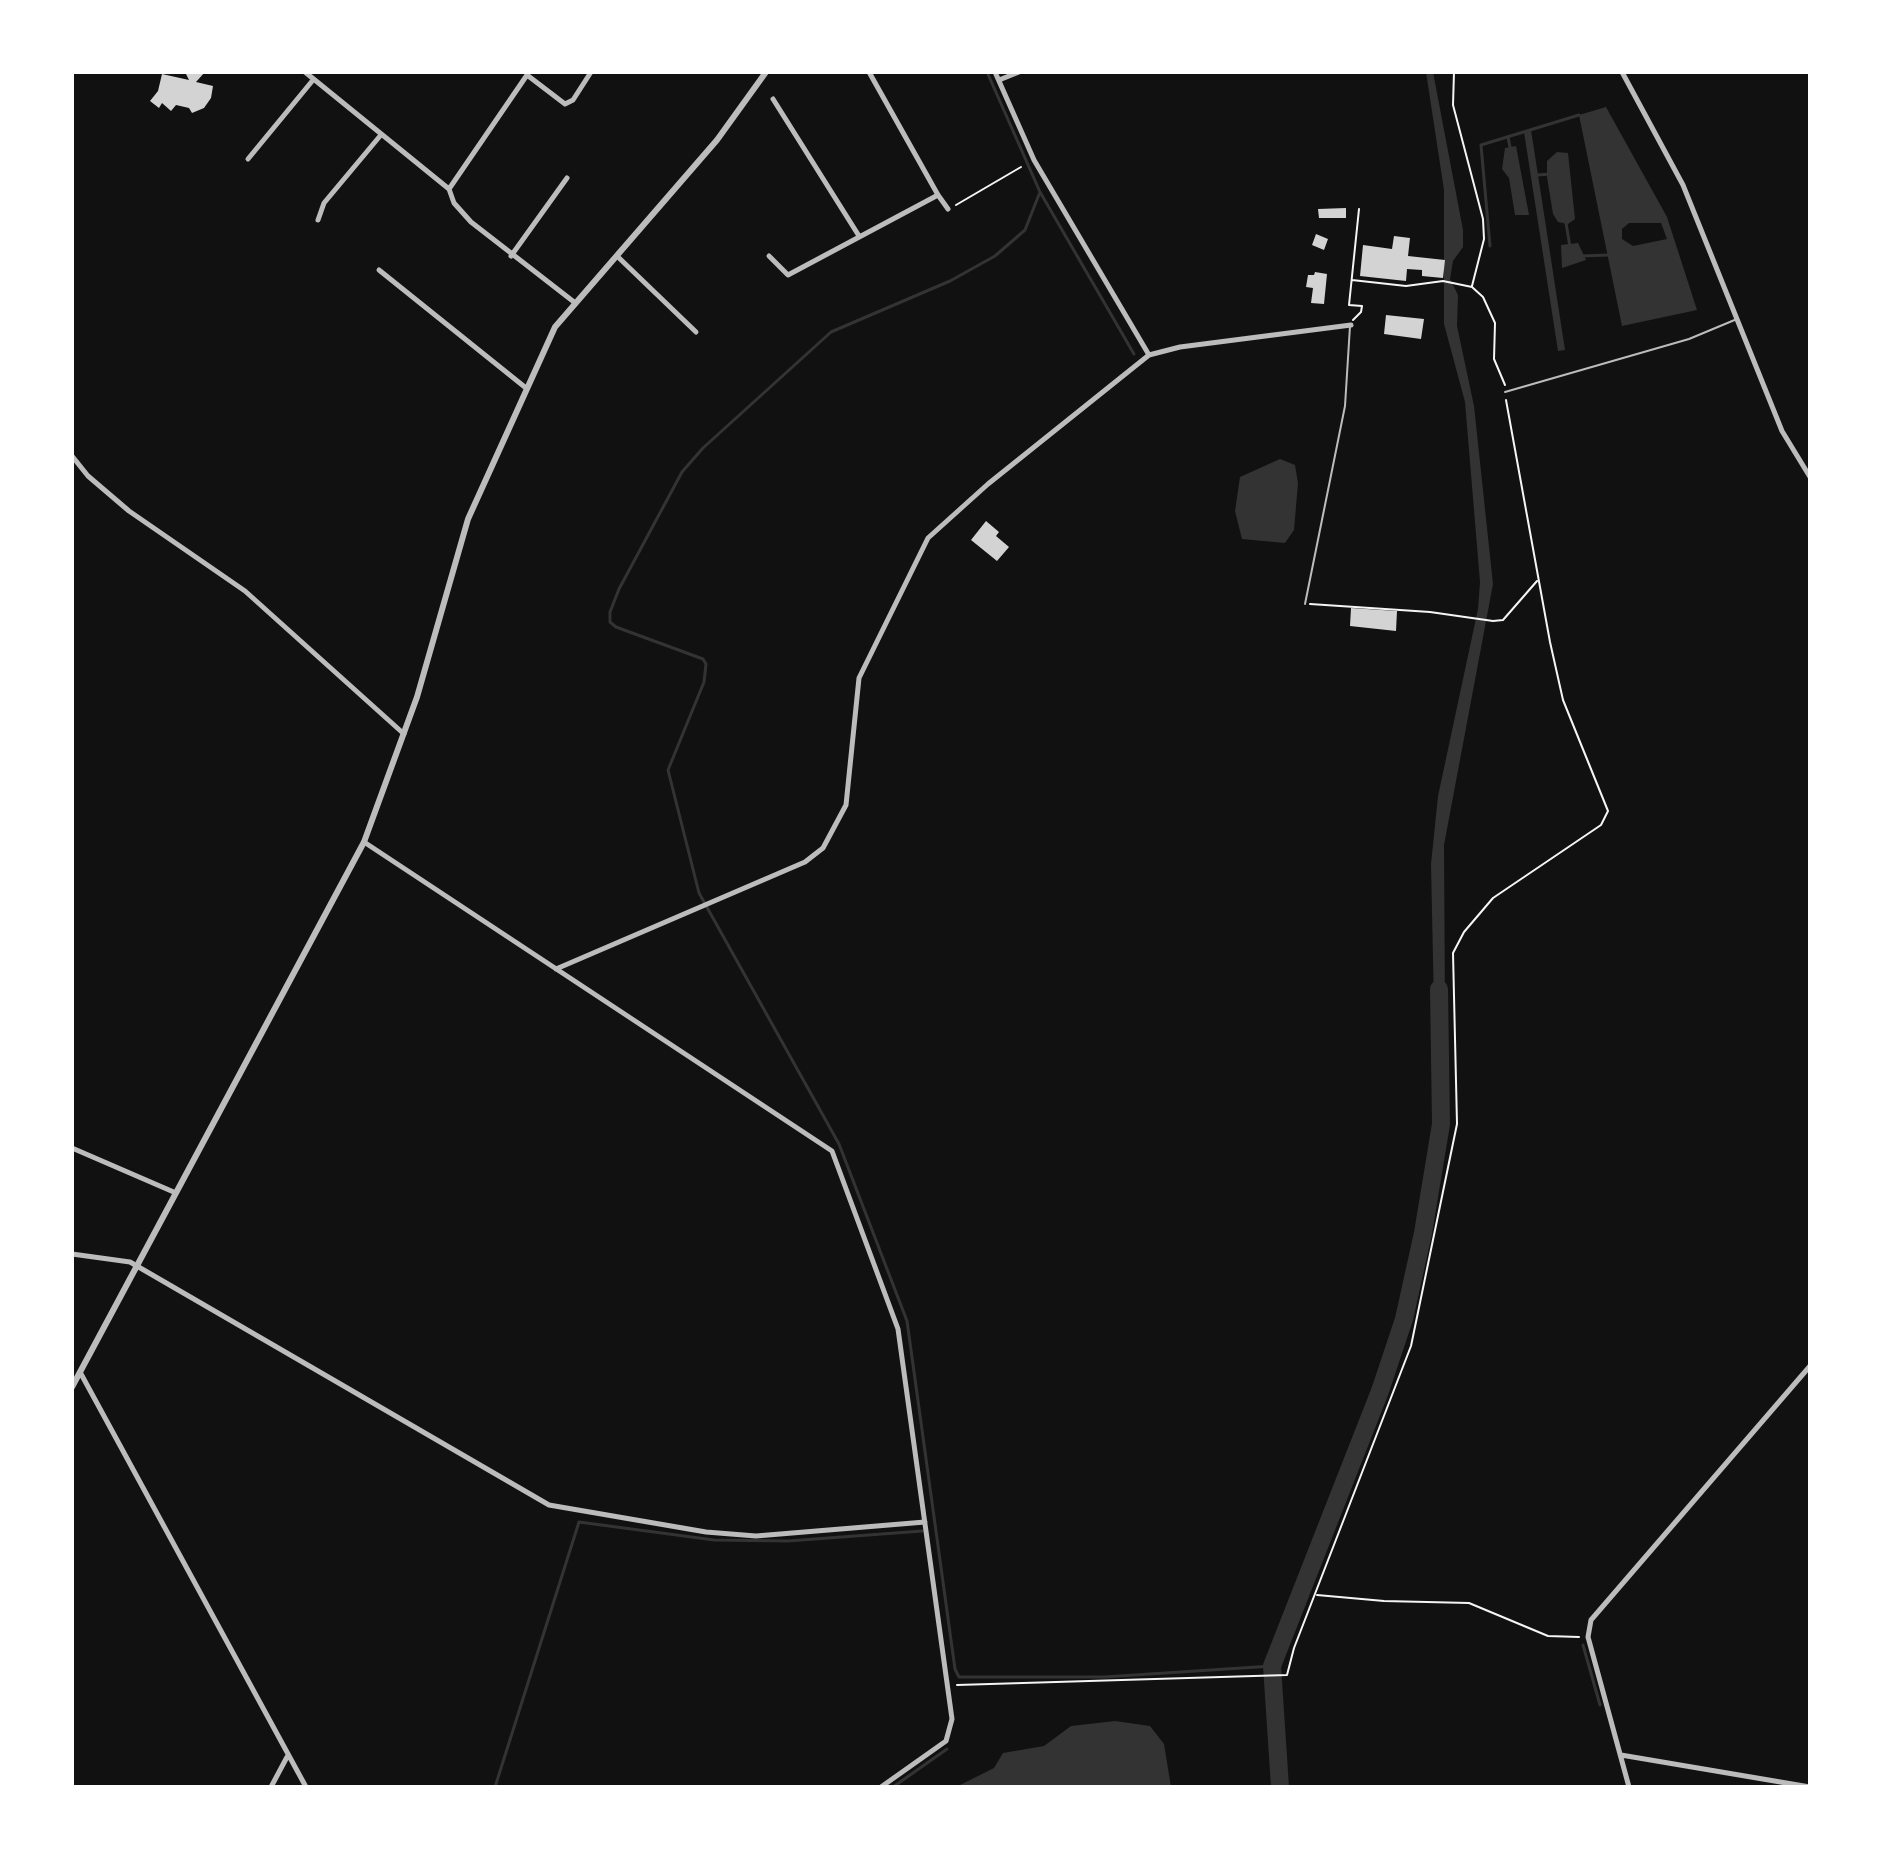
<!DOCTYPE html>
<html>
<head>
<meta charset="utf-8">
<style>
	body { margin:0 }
	#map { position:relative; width:1882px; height:1859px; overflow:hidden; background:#111; font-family:Barlow,sans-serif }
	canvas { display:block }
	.frame { position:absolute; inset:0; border:74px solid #fff; pointer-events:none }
</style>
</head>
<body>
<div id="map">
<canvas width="1882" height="1859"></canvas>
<div class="frame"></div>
</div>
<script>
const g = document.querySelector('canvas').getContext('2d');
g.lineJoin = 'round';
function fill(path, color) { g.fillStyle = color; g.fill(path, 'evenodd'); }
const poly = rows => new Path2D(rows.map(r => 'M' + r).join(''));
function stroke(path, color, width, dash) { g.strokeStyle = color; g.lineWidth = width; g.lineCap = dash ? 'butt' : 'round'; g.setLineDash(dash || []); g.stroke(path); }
const water = poly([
	[1426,72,1433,72,1463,230,1463,247,1453,261,1450,279,1458,295,1457,326,1474,406,1493,584,1444,845,1445,1007,1439,1014,1434,1007,1431,864,1438,796,1478,609,1480,582,1465,402,1444,324,1444,190],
	[1606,107,1667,217,1697,310,1622,326,1579,115],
	[1629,223,1661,223,1667,239,1633,246,1622,239,1622,229],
	[1531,130,1538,175,1565,350,1558,351,1524,132],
	[1516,146,1529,215,1515,215,1509,178,1502,169,1505,148],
	[1557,152,1568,153,1575,219,1568,224,1558,222,1553,214,1547,177,1547,161],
	[1578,243,1586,260,1562,268,1561,245],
	[1280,459,1295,465,1298,483,1294,530,1285,543,1242,539,1235,511,1240,477],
	[1115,1721,1150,1726,1164,1744,1171,1787,956,1787,994,1768,1003,1753,1044,1746,1071,1726]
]);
const stream = poly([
	[987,72,1040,192,1025,230,995,256,950,281,831,332,703,448,682,472,619,589,610,612,610,622,616,627,703,659,706,664,704,682,668,770,699,893,839,1144,907,1321,955,1669,959,1677,1104,1677,1272,1666],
	[1508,137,1510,147],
	[1538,175,1550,174],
	[1040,192,1134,354],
	[1566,223,1570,247],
	[1490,246,1481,145,1579,115],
	[1581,256,1609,255],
	[1583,1645,1600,1705],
	[495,1787,579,1522,714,1540,788,1541,922,1531],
	[893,1787,947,1749]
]);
const river = poly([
	[1280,1787,1272,1666,1380,1391,1404,1319,1423,1233,1441,1124,1439,989]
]);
const building = poly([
	[185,72,205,72,196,82,213,86,211,98,204,108,192,113,189,108,176,105,171,111,162,103,159,108,150,101,158,91,162,74,189,80],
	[1346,208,1346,218,1319,218,1318,209],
	[1316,234,1328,239,1324,250,1312,245],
	[1394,236,1410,238,1408,256,1445,260,1443,278,1422,276,1422,270,1407,269,1406,281,1360,276,1363,245,1392,249],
	[1315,272,1327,274,1324,304,1311,303,1313,288,1306,287,1308,275,1314,275],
	[1386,315,1424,319,1421,339,1384,334],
	[986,521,999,532,996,536,1009,547,997,561,971,540],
	[1351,608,1397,611,1396,631,1350,626]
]);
const path = poly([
	[1454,72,1453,105,1483,219,1484,239,1472,286],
	[956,205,1021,167],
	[1352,280,1406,286,1443,281,1472,287,1483,297,1495,323,1494,359,1505,385],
	[1353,320,1361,312,1362,306,1349,305,1359,209],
	[1310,604,1430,612,1493,621,1503,620,1537,581],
	[1317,1595,1384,1601,1469,1603,1548,1636,1579,1637],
	[957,1685,1287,1675,1294,1648,1411,1346,1457,1124,1453,953,1464,932,1493,898,1601,825,1608,811,1563,700,1550,642,1506,400]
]);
const service = poly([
	[1505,392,1689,339,1737,319],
	[1305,604,1345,406,1350,326]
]);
const minor = poly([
	[305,72,449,189,454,203,471,222,574,302],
	[995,72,1034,160,1149,355],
	[1622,72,1683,185,1782,431,1810,477],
	[999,80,1019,72],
	[773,99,859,236],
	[248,159,313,80],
	[449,189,527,75,565,104,573,100,591,72],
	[938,195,948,209],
	[318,220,324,203,380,136],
	[511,256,567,178],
	[617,256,696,332],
	[769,256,788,275,938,195,869,72],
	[379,270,526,388],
	[72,456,88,476,129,511,245,591,404,734],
	[364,842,832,1151,898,1329,952,1719,946,1741,881,1787],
	[556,969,805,862,823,848,846,805,859,678,928,538,988,484,1149,355,1180,347,1351,325],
	[72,1148,176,1193],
	[72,1254,130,1262,549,1505,706,1532,756,1536,925,1522],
	[80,1372,306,1787],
	[1621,1755,1810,1787],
	[271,1787,287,1757],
	[1629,1787,1588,1637,1591,1620,1810,1366]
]);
const tertiary = poly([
	[72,1387,364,842,417,697,468,519,555,327,717,140,766,72]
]);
fill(water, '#333');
stroke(stream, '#333', 3);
stroke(river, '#333', 18);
fill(building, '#d3d3d3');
stroke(path, '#f5f5f5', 2);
stroke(service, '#bcbcbc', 2);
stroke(minor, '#bcbcbc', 5);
stroke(tertiary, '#bcbcbc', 6);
</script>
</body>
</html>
